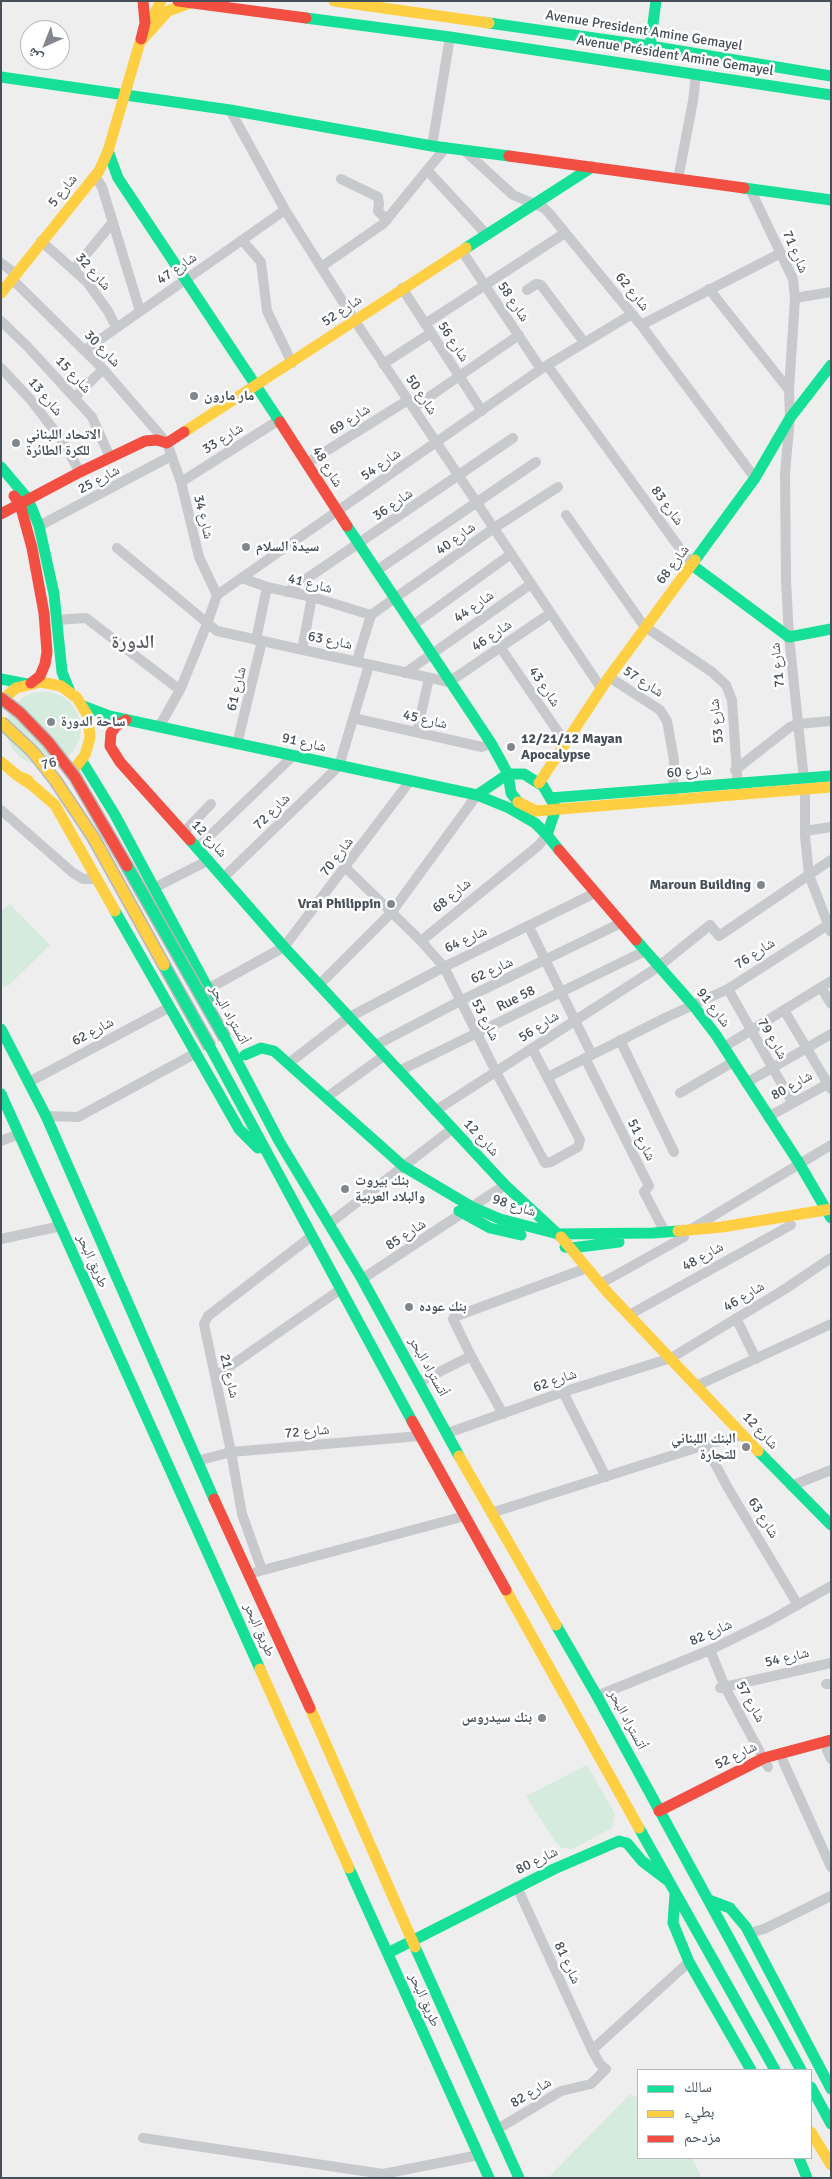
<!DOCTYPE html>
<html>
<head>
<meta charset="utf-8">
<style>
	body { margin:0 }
	#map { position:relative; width:832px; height:2179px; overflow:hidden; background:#eee; font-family:Signika,"Noto Naskh Arabic",sans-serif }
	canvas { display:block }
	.frame { position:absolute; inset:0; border:2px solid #474f58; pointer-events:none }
	.legend { position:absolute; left:637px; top:2069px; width:175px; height:90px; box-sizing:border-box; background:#fff; border:1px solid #b5b9bc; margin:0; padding:6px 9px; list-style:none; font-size:15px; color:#474f58 }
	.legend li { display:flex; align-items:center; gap:10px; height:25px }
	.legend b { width:25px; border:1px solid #b5b9bc }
	.north { position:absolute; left:20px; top:20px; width:50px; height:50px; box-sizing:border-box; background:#fff; border:1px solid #b5b9bc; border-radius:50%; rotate:224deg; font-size:14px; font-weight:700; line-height:20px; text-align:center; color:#474f58 }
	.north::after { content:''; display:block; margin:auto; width:18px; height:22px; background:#81878c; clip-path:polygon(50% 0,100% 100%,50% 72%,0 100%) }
</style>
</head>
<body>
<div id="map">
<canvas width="832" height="2179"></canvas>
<div class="frame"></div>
<ul class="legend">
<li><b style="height:6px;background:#16e098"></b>سالك</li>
<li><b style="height:6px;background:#ffcf43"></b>بطيء</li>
<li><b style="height:6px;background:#f24e42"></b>مزدحم</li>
</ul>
<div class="north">ش</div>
</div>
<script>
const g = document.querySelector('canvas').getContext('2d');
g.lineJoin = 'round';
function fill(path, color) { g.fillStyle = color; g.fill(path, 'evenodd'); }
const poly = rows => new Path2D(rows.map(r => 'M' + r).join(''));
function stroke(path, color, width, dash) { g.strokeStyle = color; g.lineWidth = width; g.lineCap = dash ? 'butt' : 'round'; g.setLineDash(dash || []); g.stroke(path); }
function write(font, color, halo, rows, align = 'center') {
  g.font = font + ' Signika,"Noto Naskh Arabic",sans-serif'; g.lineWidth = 5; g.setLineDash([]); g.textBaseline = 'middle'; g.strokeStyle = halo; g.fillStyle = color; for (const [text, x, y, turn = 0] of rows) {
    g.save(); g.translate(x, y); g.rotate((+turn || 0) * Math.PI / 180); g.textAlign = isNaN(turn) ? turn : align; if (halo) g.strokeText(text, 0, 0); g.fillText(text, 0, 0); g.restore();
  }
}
const green = poly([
	[36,692,48,692,60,695,70,702,77,713,81,725,80,738,74,750,65,759,30,763,20,757,12,748,7,737,7,725,9,714,16,704,25,696],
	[10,904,50,945,8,986,1,987,1,911],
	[587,1765,615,1814,612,1828,572,1849,562,1848,556,1843,526,1796],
	[630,2094,638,2098,638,2158,692,2158,702,2178,548,2178]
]);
const street = poly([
	[230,110,285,210,355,321,601,688],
	[432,146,450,37],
	[465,151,513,195,544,208,549,213,641,325,755,478],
	[427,170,487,235],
	[95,176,102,187,140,311],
	[341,179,378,197,379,204,378,211,387,220],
	[678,179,693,101,696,75],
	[750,189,793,279,795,298,789,390,790,418,785,473,786,580,789,637,805,789,805,836,809,875,831,932],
	[242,240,261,262,267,311,292,363],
	[41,241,87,282,108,311,116,327],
	[462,251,541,369],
	[1,263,16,274],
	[321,267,383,224,446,147],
	[74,269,113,222],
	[12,279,103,369,167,443,181,482,199,557,217,595],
	[402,288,482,411],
	[709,289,789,390],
	[527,290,536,284,541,285,584,342],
	[795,298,831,292],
	[1,321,28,347,92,417,110,457],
	[425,324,565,233],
	[641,325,781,253],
	[85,350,285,210],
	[383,364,431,333],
	[547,365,692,565],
	[1,368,30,399,61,439,80,472],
	[75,397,103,369],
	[413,408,519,335],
	[307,463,408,400],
	[181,482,279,420],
	[566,515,644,626,712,672,726,685,732,700,738,788],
	[39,526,171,456],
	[117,548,217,631,449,682,551,613],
	[376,571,536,462],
	[242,578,267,587,312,597,371,615],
	[287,592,513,438],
	[371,615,494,528,558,487],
	[56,620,86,618,180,690],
	[413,625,511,554],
	[256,640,267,587],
	[500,647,565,742],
	[302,650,312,597],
	[357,661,371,615],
	[405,673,531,584],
	[609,677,660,710,667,721,674,760,673,793],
	[353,718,482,747,491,743],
	[159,727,180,690,207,624,217,595,541,369,632,314],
	[417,732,429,678],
	[237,744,262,641],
	[735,770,790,727,798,724,831,721],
	[1,810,72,872,83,879,97,879],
	[805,831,831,827],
	[183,833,211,804],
	[197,848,293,756],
	[346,868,421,941,444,967,496,1072,545,1163,551,1162,578,1147,580,1140,532,1048],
	[224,877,339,766,369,665],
	[154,888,209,860],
	[529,927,592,1055],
	[421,941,538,846,547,835],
	[320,984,391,913,477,795],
	[821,987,831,1004],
	[208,989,284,947,410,781],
	[728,989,792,1102],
	[784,1010,831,1089],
	[620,1040,674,1152],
	[376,1045,460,1001,621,923],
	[724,1047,831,981],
	[585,1058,649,1186,644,1192,665,1232],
	[289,1063,346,1019,444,967,595,893],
	[399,1071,645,951],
	[548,1077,667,1017,728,989,831,923],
	[29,1082,170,1007],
	[746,1083,831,1034],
	[680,1093,733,1062],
	[327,1097,385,1055],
	[435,1111,658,967,710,925,719,936,831,860],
	[46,1116,78,1117,196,1053],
	[768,1117,831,1082],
	[1,1141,19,1134],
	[330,1223,452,1129],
	[693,1228,831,1145],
	[1,1239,61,1226],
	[362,1279,505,1185],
	[600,1284,684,1237],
	[629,1315,791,1225],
	[736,1318,756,1359],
	[216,1376,341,1289],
	[419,1382,471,1356],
	[696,1386,831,1324],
	[563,1392,606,1477],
	[503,1414,471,1356,453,1319,454,1317,587,1268],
	[448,1433,563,1392,671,1358,785,1289,831,1258],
	[705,1445,728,1488,798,1605],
	[197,1461,231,1452,420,1436],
	[791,1486,831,1470],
	[491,1513,705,1445,743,1435],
	[262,1570,242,1514,231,1452,204,1324,208,1316,312,1236],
	[256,1572,465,1516],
	[710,1650,725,1687,768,1767],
	[826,1684,831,1684],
	[720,1688,831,1663],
	[597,1696,710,1650,769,1621,831,1586],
	[827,1750,831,1759],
	[783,1761,831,1867],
	[749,1933,764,1929,831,1896],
	[592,2050,689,1962],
	[496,2130,561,2091,591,2084,606,2069,600,2064,592,2050,517,1887],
	[143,2138,383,2174,479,2155]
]);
const fast = poly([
	[306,18,450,37,831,95],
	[489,23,650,46,831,76],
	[650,46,656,1],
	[1,77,230,110,432,146,509,156],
	[108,151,118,178,280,422],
	[744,188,831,200],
	[466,248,592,167],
	[1,467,28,499,39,526,54,594,62,672,70,692],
	[347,526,491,743,508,774,511,793,518,802],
	[695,560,755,478,790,418,831,365],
	[692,565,789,637,831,629],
	[1,679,27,684],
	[83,706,109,716,477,795,508,774,524,774,543,786,556,808,547,835,559,850],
	[82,761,115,815,212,996],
	[477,795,509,808,535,823,547,835],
	[550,798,831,776],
	[190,840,284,947,505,1185,561,1237],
	[115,911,239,1129,258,1148],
	[636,940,693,1005,716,1035,799,1163,831,1218],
	[1,1029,46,1116,214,1499],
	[225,1038,279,1141,362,1279,459,1456],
	[210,1047,412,1421],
	[245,1055,261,1048,274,1051,403,1166,472,1207,500,1219,558,1234,653,1233,678,1231],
	[1,1094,260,1669],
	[459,1211,490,1228,521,1235],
	[565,1247,571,1248,619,1242],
	[758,1451,831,1525],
	[556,1625,597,1696,801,2070],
	[639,1828,775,2070],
	[349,1868,489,2178],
	[675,1894,673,1923,689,1962,751,2070],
	[709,1900,730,1908,746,1927,831,2089],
	[415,1947,519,2178],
	[388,1953,554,1869,619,1841,627,1843,642,1861,667,1880],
	[811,2087,831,2124],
	[799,2158,807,2178]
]);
const slow = poly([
	[334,1,489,23],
	[140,42,168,11,190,3],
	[1,293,99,171,108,151,140,42,161,1],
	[184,432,466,248],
	[1,701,16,688,41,682,61,686,77,698,88,716,90,738,85,755,75,768],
	[1,762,18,776,28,780],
	[18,776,32,785,55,805,115,911],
	[539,783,609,677,695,560],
	[518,802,536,811,831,787],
	[678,1231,722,1227,831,1209],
	[561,1237,608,1293,758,1451],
	[459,1456,556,1625],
	[506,1590,639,1828],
	[260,1669,349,1868],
	[310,1708,415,1947],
	[811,2132,831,2165]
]);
const jam = poly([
	[178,1,306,18],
	[141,39,145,23,143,1],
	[509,156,744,188],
	[280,422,347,526],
	[14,496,20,504,32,548,44,613,47,652,45,664,40,676,31,683],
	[1,514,80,472,145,441,157,440,167,443,184,432],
	[126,720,116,726,111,733,110,746,120,762,190,840],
	[559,850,636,940],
	[412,1421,506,1590],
	[214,1499,310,1708],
	[659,1811,764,1758,831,1740]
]);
const fastBridge = poly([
	[127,866,225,1038],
	[164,965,210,1047]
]);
const slowBridge = poly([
	[1,722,33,752,55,780,93,837,164,965]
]);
const jamBridge = poly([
	[1,698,20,713,48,742,75,777,127,866]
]);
const markers = [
	[194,396,5,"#81878c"],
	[16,443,5,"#81878c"],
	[246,547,5,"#81878c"],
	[51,722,5,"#81878c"],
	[511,747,5,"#81878c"],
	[761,885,5,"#81878c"],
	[391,904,5,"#81878c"],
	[345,1189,5,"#81878c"],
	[409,1307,5,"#81878c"],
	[746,1447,5,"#81878c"],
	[542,1718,5,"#81878c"]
];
const streetNames = [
	["Avenue President Amine Gemayel",644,31,9],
	["Avenue Président Amine Gemayel",675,56,9],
	["شارع 5",63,191,-51],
	["شارع 71",795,252,67],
	["شارع 47",177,269,-35],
	["شارع 32",93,272,48],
	["شارع 62",632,292,51],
	["شارع 58",513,302,56],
	["شارع 52",342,311,-34],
	["شارع 56",453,342,57],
	["شارع 30",102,349,46],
	["شارع 15",73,375,47],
	["شارع 50",421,395,56],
	["شارع 13",45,397,50],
	["شارع 69",350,420,-32],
	["شارع 33",223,439,-32],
	["شارع 54",381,465,-35],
	["شارع 48",327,467,58],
	["شارع 25",99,480,-28],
	["شارع 36",393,505,-35],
	["شارع 83",667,506,54],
	["شارع 34",203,517,76],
	["شارع 40",456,539,-36],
	["شارع 68",673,565,-53],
	["شارع 41",310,584,14],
	["شارع 44",474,607,-35],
	["شارع 46",492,636,-34],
	["شارع 63",330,641,12],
	["شارع 71",778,665,-96],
	["شارع 57",643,682,33],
	["شارع 43",544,687,56],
	["شارع 61",237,689,-76],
	["شارع 45",425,720,13],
	["شارع 53",717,721,-96],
	["شارع 91",304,743,13],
	["76",49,764,-14],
	["شارع 60",689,772,-4],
	["شارع 72",272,812,-44],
	["شارع 12",209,839,47],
	["شارع 70",337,857,-53],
	["شارع 68",452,896,-39],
	["شارع 64",466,940,-25],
	["شارع 76",755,954,-33],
	["شارع 62",492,971,-25],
	["Rue 58",516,999,-27],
	["شارع 91",713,1008,52],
	["أتستراد البحر",229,1015,61],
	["شارع 53",485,1020,63],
	["شارع 56",539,1027,-33],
	["شارع 62",93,1032,-28],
	["شارع 79",772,1039,60],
	["شارع 80",792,1086,-29],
	["شارع 12",481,1138,47],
	["شارع 51",641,1140,63],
	["شارع 98",514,1206,18],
	["شارع 85",406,1235,-33],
	["شارع 48",703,1257,-29],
	["طريق البحر",92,1261,66],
	["شارع 46",744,1297,-31],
	["أتستراد البحر",428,1367,61],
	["شارع 21",229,1376,77],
	["شارع 62",555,1381,-19],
	["شارع 12",760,1431,47],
	["شارع 72",307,1432,-5],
	["شارع 63",763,1518,58],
	["طريق البحر",259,1630,66],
	["شارع 82",711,1633,-24],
	["شارع 54",787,1658,-13],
	["شارع 57",750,1702,61],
	["أتستراد البحر",627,1720,62],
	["شارع 52",736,1756,-26],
	["شارع 80",537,1861,-26],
	["شارع 81",567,1963,65],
	["طريق البحر",424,2000,66],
	["شارع 82",531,2093,-31]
];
const poiNames = [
	["مار مارون",204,396],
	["الاتحاد اللبناني",26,435],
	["للكرة الطائرة",26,451],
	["سيدة السلام",256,547],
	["ساحة الدورة",61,722],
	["12/21/12 Mayan",521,739],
	["Apocalypse",521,755],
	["Maroun Building",751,885,"right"],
	["Vrai Philippin",381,904,"right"],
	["بنك بيروت",355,1181],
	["والبلاد العربية",355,1197],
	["بنك عوده",419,1307],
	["البنك اللبناني",736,1439,"right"],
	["للتجارة",736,1455,"right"],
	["بنك سيدروس",532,1718,"right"]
];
const districtNames = [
	["الدورة",133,643]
];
fill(green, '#d4ebde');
stroke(street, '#c8c9cc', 10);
stroke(fast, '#16e098', 11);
stroke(slow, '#ffcf43', 11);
stroke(jam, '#f24e42', 11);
stroke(fastBridge, '#b4b7bc', 14, []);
stroke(slowBridge, '#b4b7bc', 14, []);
stroke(jamBridge, '#b4b7bc', 14, []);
stroke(fastBridge, '#16e098', 11);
stroke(slowBridge, '#ffcf43', 11);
stroke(jamBridge, '#f24e42', 11);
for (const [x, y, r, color] of markers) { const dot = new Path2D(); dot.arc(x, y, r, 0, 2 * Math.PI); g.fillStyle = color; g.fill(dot); stroke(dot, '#fff', 2); }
write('14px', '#474f58', '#fff', streetNames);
write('bold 14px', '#474f58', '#fff', poiNames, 'left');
write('bold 19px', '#5a5d61', '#fff', districtNames);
</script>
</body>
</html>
